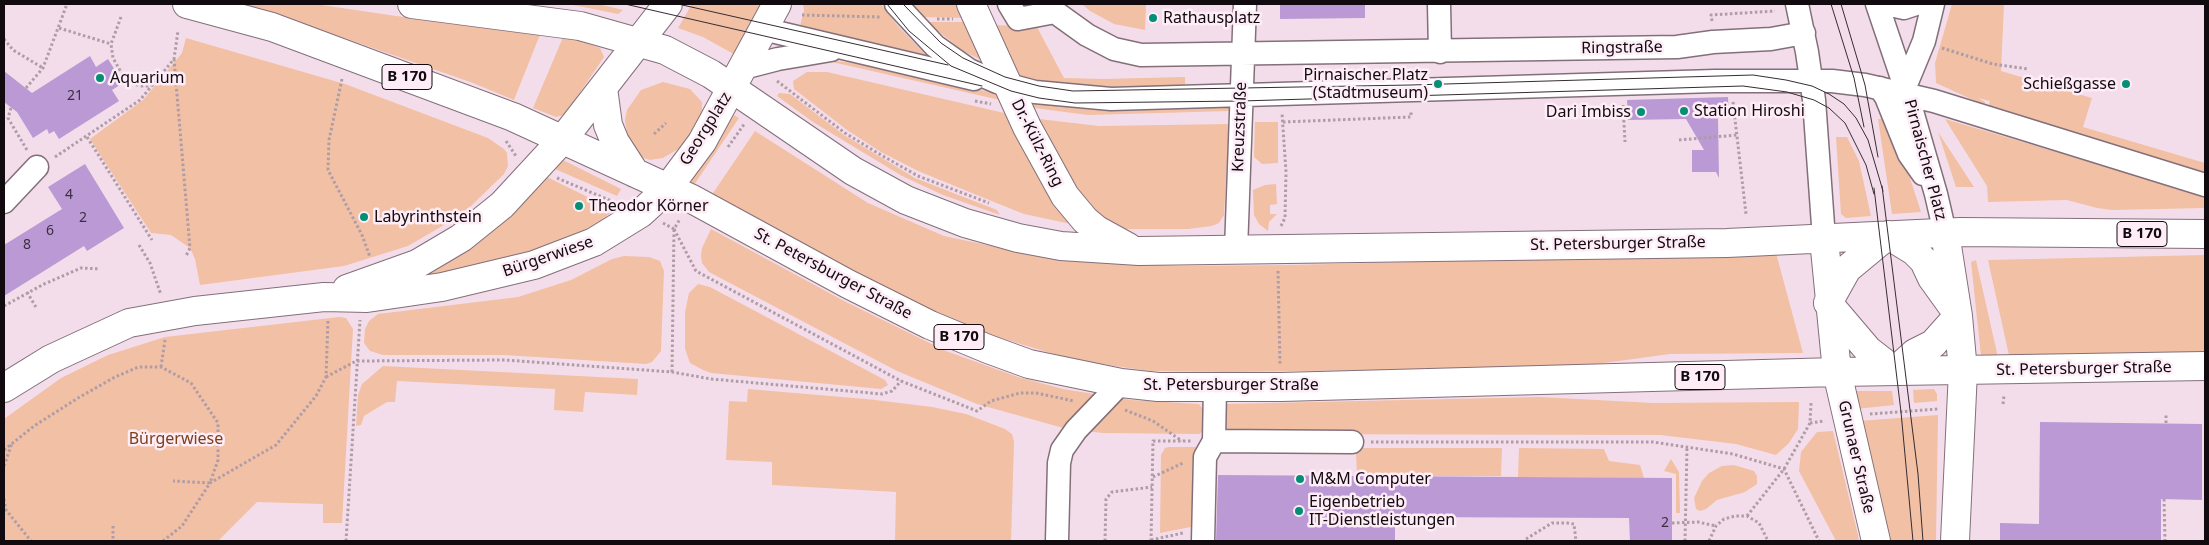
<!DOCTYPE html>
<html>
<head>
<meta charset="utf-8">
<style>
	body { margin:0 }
	#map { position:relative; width:2209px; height:545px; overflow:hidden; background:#f4ddea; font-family:"Noto Sans",sans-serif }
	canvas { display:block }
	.frame { position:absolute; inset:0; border:5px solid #110a0e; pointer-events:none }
</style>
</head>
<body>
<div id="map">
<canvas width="2209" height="545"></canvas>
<div class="frame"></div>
</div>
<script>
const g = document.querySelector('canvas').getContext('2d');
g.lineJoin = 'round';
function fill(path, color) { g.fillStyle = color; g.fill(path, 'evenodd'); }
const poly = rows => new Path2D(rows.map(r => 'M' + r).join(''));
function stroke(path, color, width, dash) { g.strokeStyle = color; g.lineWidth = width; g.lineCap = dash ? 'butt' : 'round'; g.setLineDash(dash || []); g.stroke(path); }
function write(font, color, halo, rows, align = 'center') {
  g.font = font + ' "Noto Sans",sans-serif'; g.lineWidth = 5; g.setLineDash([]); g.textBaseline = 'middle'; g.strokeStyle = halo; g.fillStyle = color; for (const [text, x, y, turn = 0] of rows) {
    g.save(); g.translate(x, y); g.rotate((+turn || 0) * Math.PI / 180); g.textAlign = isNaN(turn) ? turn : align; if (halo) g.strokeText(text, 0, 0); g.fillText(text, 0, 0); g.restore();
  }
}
const green = poly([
	[227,4,315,4,396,16,541,32,514,100,473,83,350,40,277,16],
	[568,4,598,4,623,10,618,14],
	[692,4,758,4,761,14,739,57,703,37,678,28],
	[803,4,881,4,898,26,926,55,800,26,804,10],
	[911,4,962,4,968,18,922,17],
	[1082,4,1146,4,1145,30,1114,24,1090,11],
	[1952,4,2004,4,2001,71,2092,98,2083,127,2205,163,2205,174,1988,107,1990,101,1978,98,1985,102,1984,105,1936,83,1935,63],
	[927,22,971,22,992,65,963,51],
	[994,25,1037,27,1064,78,1102,79,1185,77,1185,87,1089,88,1053,84,1018,75],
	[564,35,600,48,604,57,568,110,564,115,556,117,533,108],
	[186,38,345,84,488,138,504,149,507,153,508,166,504,174,471,206,444,225,408,246,344,266,200,285,195,259,190,248,171,235,151,233,90,139,143,100,182,53],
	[823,60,870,64,1006,96,1009,102],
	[807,72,827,72,1013,115,1071,224,1024,214,994,202,918,171,881,152,847,130,794,89,793,81],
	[663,82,690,89,702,102,702,111,700,120,680,148,663,158,650,160,641,157,634,148,627,134,625,120,627,110,641,90],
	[779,93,790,94,844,135,915,178,997,210,1000,215,943,195,902,176,813,122,777,96],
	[1030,100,1102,109,1231,106,1231,111,1088,115,1034,108],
	[734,115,739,118,694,185,690,180],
	[1039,119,1099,126,1229,124,1224,215,1219,223,1212,226,1188,229,1123,229,1098,216,1063,172],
	[1878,119,1891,119,1921,212,1892,214],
	[1945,119,2205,196,2205,208,2112,210,2097,208,2067,200,1988,202,1987,186],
	[1255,122,1278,122,1278,163,1262,164,1254,157],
	[755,131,868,203,944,236,992,246,1093,262,1178,266,1291,265,1776,253,1803,353,1670,354,1589,365,1525,368,1229,372,1150,371,1073,360,988,334,918,305,711,196],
	[1938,132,1974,187,1956,187],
	[1836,137,1847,137,1859,161,1871,216,1846,218,1841,214],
	[563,160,621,189,617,196,555,169],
	[547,177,612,209,610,213,599,223,544,248,436,277,430,274,430,271,472,246,504,221],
	[1276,184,1277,204,1270,205,1270,214,1277,214,1269,222,1268,231,1259,224,1254,215,1253,190,1265,185],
	[711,229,846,302,946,351,1018,377,1063,389,1131,400,1199,404,1206,413,1207,429,1199,434,1103,433,1067,429,977,404,897,371,709,272,702,263,701,256,702,248],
	[2205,255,2205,355,2010,360,1988,260],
	[624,256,649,257,660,261,664,271,661,351,652,362,646,364,504,355,383,355,370,351,364,343,365,329,369,321,378,314,518,297,571,280,612,259],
	[1976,260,1997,353,1998,360,1981,356,1971,262],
	[698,284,710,287,885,380,888,385,881,389,711,373,703,370,690,363,685,349,685,312,689,293],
	[339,317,346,318,353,329,342,523,323,523,323,504,257,502,218,541,4,541,4,419,61,378,108,355,165,337],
	[383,366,638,379,637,395,585,392,583,412,554,410,555,389,397,381,395,402,387,402,364,416,361,425,356,426,358,395,362,384],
	[748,389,877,400,875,400,932,407,966,414,1005,429,1012,434,1014,442,1011,541,895,541,896,492,772,485,772,462,726,460,729,401,747,402],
	[1934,389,1937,394,1937,401,1914,403,1913,390],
	[1855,391,1892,391,1894,405,1856,409],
	[1540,397,1653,403,1799,402,1798,429,1789,443,1776,455,1736,444,1660,435,1223,434,1225,404],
	[1938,415,1936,541,1887,541,1859,421],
	[1833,431,1858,535,1859,541,1836,541,1799,471,1801,452,1817,432],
	[1169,447,1200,447,1196,526,1160,533,1161,455,1165,448],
	[1363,448,1502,448,1501,476,1357,476,1356,451],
	[1519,448,1604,449,1609,461,1640,465,1644,478,1518,477],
	[1671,459,1679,472,1680,513,1676,513,1676,474,1664,471],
	[1734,465,1754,471,1757,476,1757,484,1745,492,1717,500,1706,509,1700,511,1696,509,1694,498,1702,481,1709,473,1722,466]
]);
const building = poly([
	[1280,4,1365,4,1365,18,1280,19],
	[90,56,96,67,108,59,123,83,112,90,119,101,59,139,54,131,49,134,47,129,33,138,17,112,4,102,4,71,32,93],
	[1728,97,1729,117,1718,118,1719,178,1716,172,1692,172,1692,150,1704,150,1686,119,1628,120,1627,100],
	[85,164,124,228,87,251,84,246,4,296,4,245,62,209,48,187],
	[2040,422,2202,424,2202,500,2161,499,2161,541,2000,541,2000,523,2039,524],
	[1218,475,1672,478,1672,541,1630,541,1629,518,1395,517,1395,541,1216,541]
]);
const path = poly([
	[802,15,881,17],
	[121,17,111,44,113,58,126,81,140,86,151,86],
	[937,19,953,19],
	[1712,21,1711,15,1775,11],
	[59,28,111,44],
	[4,39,13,50,43,68],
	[1942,48,1993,64,2028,69],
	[174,59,190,248,186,256],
	[342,79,329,140,328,170,362,235,370,257],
	[777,81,845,133,881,155,918,176,989,203],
	[26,88,43,68,67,4],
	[975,101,991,104],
	[1733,102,1746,214],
	[1623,105,1625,142],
	[11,108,8,118,27,150],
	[1283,122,1411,117,1411,111],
	[654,134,666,123],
	[87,137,152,240],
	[1679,140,1737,135],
	[506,141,516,156],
	[728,147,745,123],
	[55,157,140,100,174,59,178,31],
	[557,178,614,202],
	[663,223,674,229,680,219],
	[1281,226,1285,218,1286,172,1282,113],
	[674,229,696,271,901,381,977,411,991,401,1020,393,1036,393,1074,401],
	[139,245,150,263,161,295],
	[1278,271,1280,365],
	[27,292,37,309],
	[4,306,44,284,81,268,100,269],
	[161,367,165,340],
	[672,372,674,230],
	[326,377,356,361,505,360,672,372,711,379,882,394,892,391,901,381],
	[2003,404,2004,396],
	[1125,410,1153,421,1182,441],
	[1870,414,1938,409],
	[1810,423,1824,421],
	[2166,423,2166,415],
	[1371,442,1653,442,1733,454,1784,469,1819,541],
	[4,450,34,426,78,398,115,377,138,367,161,367,191,383,218,423,218,460,210,483,173,481],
	[4,466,12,443],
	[1153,477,1183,463],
	[4,499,6,510,31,541],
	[2164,499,2165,541],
	[1747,516,1784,469,1810,423,1811,403],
	[1672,523,1698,522,1716,526],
	[113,526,113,541],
	[1526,539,1552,523,1567,523,1574,524,1576,541],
	[1151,540,1183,533],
	[163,541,182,526,210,483,276,445,316,396,326,377,328,319],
	[346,541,360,320],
	[1105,541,1106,499,1112,492,1152,487],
	[1151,541,1153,441,1191,441],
	[1685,541,1687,447],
	[1709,541,1716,526,1724,519,1735,516,1747,516,1759,523,1768,541]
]);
const minor = poly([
	[896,4,935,46,969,70,997,82,1035,92,1111,99,1715,81,1832,81,1865,85,1934,101,2205,185],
	[1009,4,1018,19,1055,12],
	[1048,4,1055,12,1087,35,1114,49,1141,55,1677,47,1713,42,1771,39,1804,33],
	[1439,4,1440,52],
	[1797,4,1807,52,1814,100,1824,239],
	[1877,4,1905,87,1936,194,1945,233],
	[1886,4,1904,8,1916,4],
	[763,29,974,79],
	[743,68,778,59,831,50],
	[1905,87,1924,41,1933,4],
	[1880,88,1886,97,1909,154,1923,174],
	[4,202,37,167],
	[1236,250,1245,4],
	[1214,441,1352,442],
	[1057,541,1059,463,1062,450,1076,430,1121,383],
	[1203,541,1205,457,1214,441,1215,387]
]);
const major = poly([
	[187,4,272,27,513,117,692,199,848,284,930,325,988,349,1029,364,1121,383,1158,387,1281,387,1837,372,2205,366],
	[412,4,580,26,665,50,711,74,853,171,906,200,965,223,1018,238,1061,246,1139,251,1727,243,1960,232,2205,234],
	[971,4,1027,127,1065,196,1085,220,1097,230,1128,247],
	[603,88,608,125,615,142,635,173],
	[1945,233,1958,316,1963,371,1955,541],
	[1888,235,1914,251,1924,261,1932,278,1955,310],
	[1824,239,1837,372,1876,541],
	[347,289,417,264,461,238,502,205,563,139,668,4],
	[1828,303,1868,350,1895,371],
	[1828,303,1847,269,1888,235],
	[1895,371,1915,353,1933,344,1958,316],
	[4,388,51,359,129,323,195,311,324,297,367,298,442,287,534,265,594,242,641,213,667,189,702,142,777,4]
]);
const tram = poly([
	[625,4,982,86],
	[678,4,948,65],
	[887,4,909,31,951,66,1011,91,1039,98,1075,103,1241,101,1743,86,1787,92,1814,100,1829,108,1845,123,1866,165,1874,194],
	[903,4,941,43,963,58,1005,77,1039,86,1073,91,1411,85,1753,75,1786,80,1812,86,1829,94,1844,104,1856,118,1868,140,1883,191],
	[1831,4,1854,78,1864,127],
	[1841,4,1865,85,1878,157],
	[1882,186,1918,474,1923,541],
	[1874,188,1901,412,1913,541]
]);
const markers = [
	[1153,18,5,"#038e76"],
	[100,78,5,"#038e76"],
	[1438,84,5,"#038e76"],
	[2126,84,5,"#038e76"],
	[1684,111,5,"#038e76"],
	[1641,112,5,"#038e76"],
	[579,206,5,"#038e76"],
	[364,217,5,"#038e76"],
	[1300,479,5,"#038e76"],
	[1299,511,5,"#038e76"]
];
const numberNames = [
	["21",75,96],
	["4",69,195],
	["2",83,218],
	["6",50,231],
	["8",27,245],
	["2",1665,523]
];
const shields = [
	[407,77,50],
	[2142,234,50],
	[959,337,50],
	[1700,377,50]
];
const shieldNames = [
	["B 170",407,77],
	["B 170",2142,234],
	["B 170",959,337],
	["B 170",1700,377]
];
const poiNames = [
	["Rathausplatz",1163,18],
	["Pirnaischer Platz",1428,75,"right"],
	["(Stadtmuseum)",1428,93,"right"],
	["Aquarium",110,78],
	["Schießgasse",2116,84,"right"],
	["Station Hiroshi",1694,111],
	["Dari Imbiss",1631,112,"right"],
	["Theodor Körner",589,206],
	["Labyrinthstein",374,217],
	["M&M Computer",1310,479],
	["Eigenbetrieb",1309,502],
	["IT-Dienstleistungen",1309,520]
];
const streetNames = [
	["Ringstraße",1622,48,-1],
	["Kreuzstraße",1240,127,-88],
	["Georgplatz",706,129,-58],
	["Dr.-Külz-Ring",1037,143,63],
	["Pirnaischer Platz",1925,160,75],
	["St. Petersburger Straße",1618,244,-1],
	["Bürgerwiese",548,257,-19],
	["St. Petersburger Straße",833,274,28],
	["St. Petersburger Straße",2084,369,-1],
	["St. Petersburger Straße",1231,385],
	["Grunaer Straße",1856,457,77]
];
const parkNames = [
	["Bürgerwiese",176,439]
];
fill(green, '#f2c0a4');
fill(building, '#bb99d5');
stroke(minor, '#836f7a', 25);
stroke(major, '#836f7a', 30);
stroke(path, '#ae9ca6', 3, [2.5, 2.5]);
stroke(minor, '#fff', 22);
stroke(major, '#fff', 28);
stroke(tram, '#362c32', 1);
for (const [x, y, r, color] of markers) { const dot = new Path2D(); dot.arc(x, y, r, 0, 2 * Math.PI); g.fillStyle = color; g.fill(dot); stroke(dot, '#feecf6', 2); }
write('14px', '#3c2e40', null, numberNames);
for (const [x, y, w] of shields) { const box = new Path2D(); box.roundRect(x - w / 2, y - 12.5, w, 25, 4); g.fillStyle = '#feecf6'; g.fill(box); stroke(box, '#110a0e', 1); }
write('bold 15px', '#110a0e', null, shieldNames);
write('16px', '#110a0e', '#feecf6', poiNames, 'left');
write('16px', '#110a0e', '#feecf6', streetNames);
write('16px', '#7c4018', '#feecf6', parkNames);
</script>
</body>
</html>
